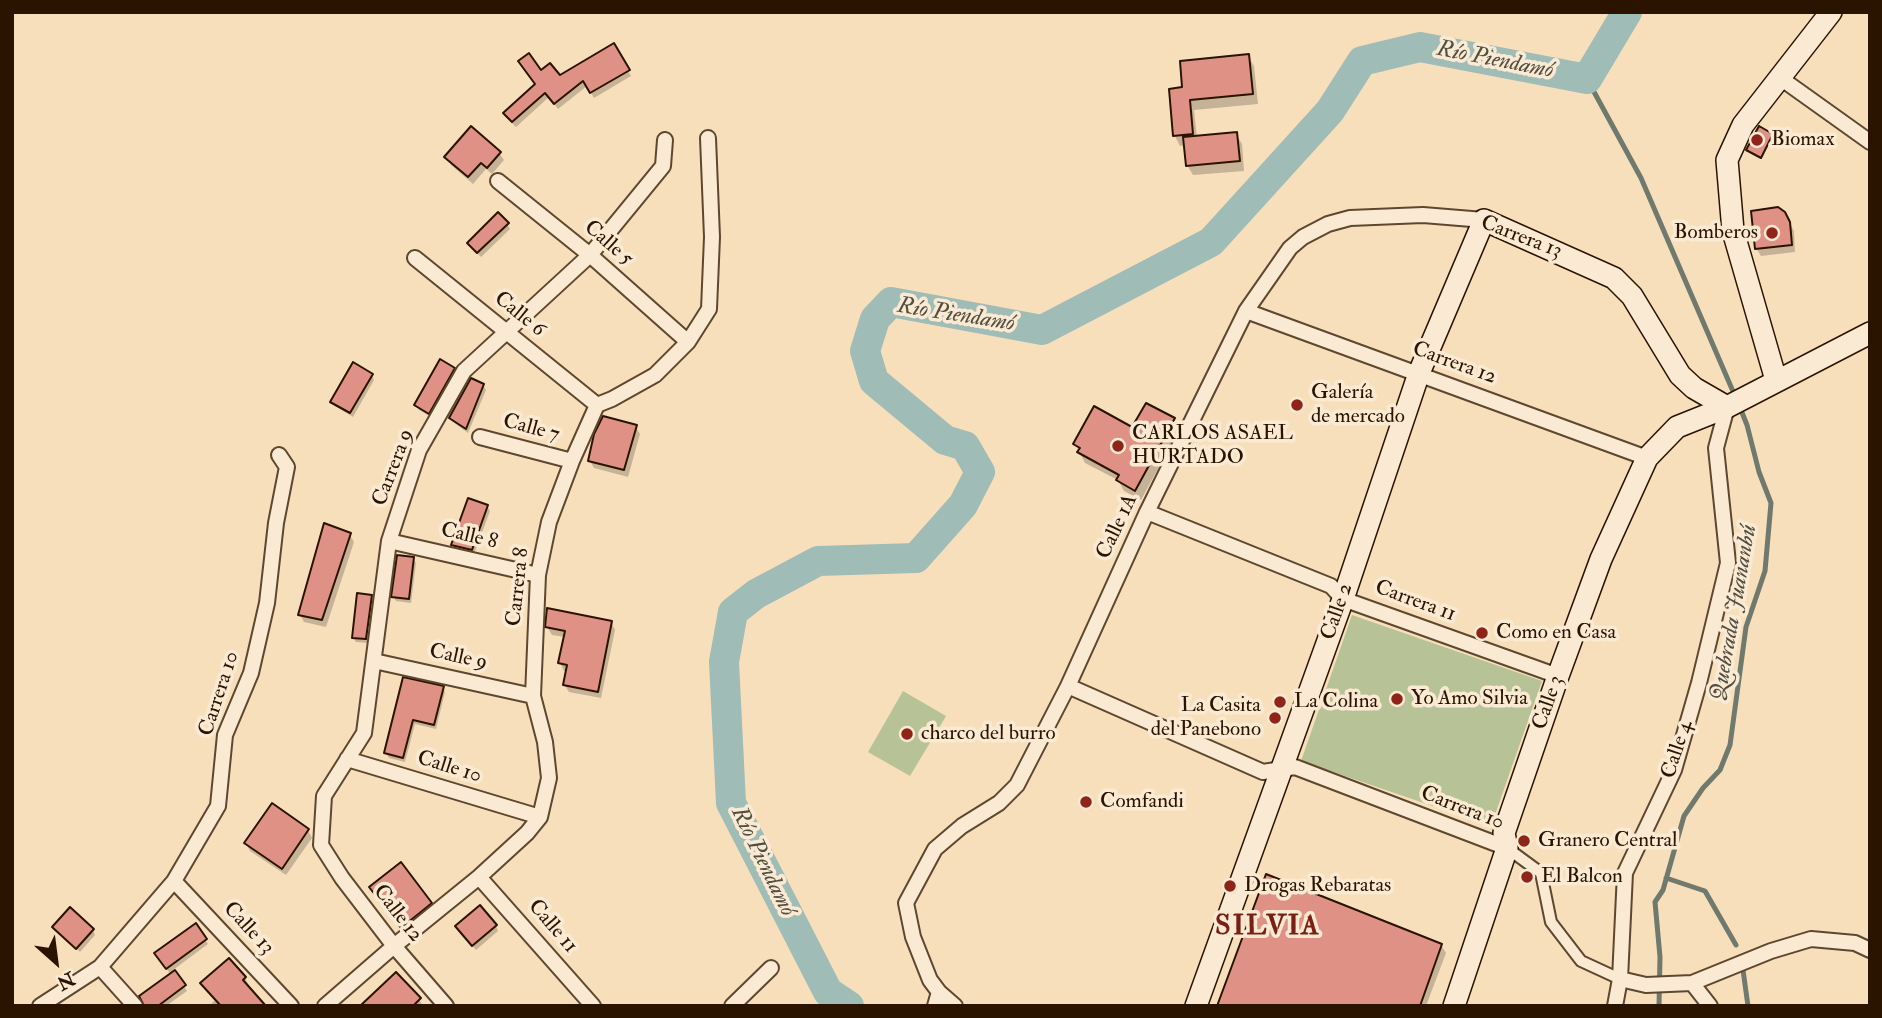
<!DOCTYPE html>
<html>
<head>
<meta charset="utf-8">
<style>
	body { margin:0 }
	#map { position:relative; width:1882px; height:1018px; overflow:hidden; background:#f8dfbc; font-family:"IM FELL Double Pica",serif }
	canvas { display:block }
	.frame { position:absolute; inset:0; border:14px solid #2a1400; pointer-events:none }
	.north { position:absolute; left:21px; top:927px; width:70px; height:70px; -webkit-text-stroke:5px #faead3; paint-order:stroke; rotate:152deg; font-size:19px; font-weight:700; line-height:28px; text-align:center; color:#2a1400 }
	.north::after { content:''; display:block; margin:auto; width:24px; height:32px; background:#2a1400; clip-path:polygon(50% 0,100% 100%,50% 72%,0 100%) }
</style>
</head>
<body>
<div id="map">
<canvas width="1882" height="1018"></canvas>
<div class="frame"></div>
<div class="north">N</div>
</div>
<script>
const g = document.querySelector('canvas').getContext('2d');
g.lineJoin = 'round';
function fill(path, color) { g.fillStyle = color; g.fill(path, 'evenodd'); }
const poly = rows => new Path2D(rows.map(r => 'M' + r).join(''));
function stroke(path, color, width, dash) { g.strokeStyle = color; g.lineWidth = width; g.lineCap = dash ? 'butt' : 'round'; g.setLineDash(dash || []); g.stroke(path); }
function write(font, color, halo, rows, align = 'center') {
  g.font = font + ' "IM FELL Double Pica",serif'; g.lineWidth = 7; g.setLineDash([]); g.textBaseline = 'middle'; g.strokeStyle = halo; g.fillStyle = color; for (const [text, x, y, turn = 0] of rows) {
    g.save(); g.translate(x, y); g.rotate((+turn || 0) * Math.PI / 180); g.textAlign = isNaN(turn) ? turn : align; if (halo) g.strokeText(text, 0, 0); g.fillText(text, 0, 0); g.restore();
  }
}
const green = poly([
	[1352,615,1542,681,1491,826,1301,761],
	[903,691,946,716,910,776,868,752]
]);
const shadow = poly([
	[613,46,631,76,594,98,587,86,558,109,549,97,516,127,508,119,505,113,536,85,541,72,560,77],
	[1248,56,1254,66,1258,104,1194,110,1197,138,1236,134,1242,144,1244,171,1193,175,1187,165,1186,145,1180,146,1175,136,1184,89],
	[1772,135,1762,158,1749,151],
	[499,153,504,160,492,174,486,169,473,184,451,165,447,157],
	[1784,213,1794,231,1795,252,1761,256,1756,248],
	[507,224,510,229,481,257,471,247],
	[453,369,456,374,431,417,419,410,416,405],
	[372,375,374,380,353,417,335,406,332,402],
	[483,385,486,390,468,433,453,422,451,418],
	[1173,420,1179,430,1141,500,1124,491,1118,480,1085,463,1075,444],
	[635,426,640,434,628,477,594,468,589,460],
	[487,506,490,511,474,554,456,550,453,545],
	[350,535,354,542,326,627,304,622,300,615],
	[413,559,416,563,411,603,396,601,393,596],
	[371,596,374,601,368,643,356,642,353,637],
	[611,622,615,630,601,698,569,692,564,684,567,671,564,671,560,663,565,637,552,635,547,627],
	[404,679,443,688,445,692,436,729,415,724,405,762,389,758,386,753],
	[308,830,312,838,286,875,250,851,246,843],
	[375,895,431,904,435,911,406,934],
	[496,926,498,931,476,950,460,931],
	[54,927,93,930,95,935,80,952],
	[205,940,208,944,173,970,187,991,166,1006,146,1006,171,975,159,958],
	[1441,945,1446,953,1426,1006,1219,1006],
	[229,960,245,978,249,986,247,987,264,1006,209,1006,215,1000,203,984],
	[419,999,423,1006,362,1006]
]);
const stream = poly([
	[1587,79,1641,178,1735,396],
	[1666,878,1705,891,1736,945],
	[1743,970,1748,1006],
	[1659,1006,1660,957,1655,902,1663,890,1684,816,1703,788,1720,770,1730,745,1746,627,1765,571,1771,503,1759,472,1747,425,1739,405]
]);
const river = poly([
	[849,1006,828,992,731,803,724,662,733,612,756,594,818,561,916,558,963,505,980,472,965,446,945,440,874,381,865,351,875,319,891,302,1042,330,1211,242,1330,111,1362,61,1420,47,1587,79,1627,12]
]);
const building = poly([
	[614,43,630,70,590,93,583,81,554,104,545,93,512,122,503,113,535,84,518,61,529,53,541,70,550,63,560,75,614,43],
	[1249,54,1253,94,1190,100,1193,134,1173,136,1169,89,1182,87,1180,61,1249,54],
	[471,126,501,152,487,168,481,163,468,177,444,157,471,126],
	[1759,126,1773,134,1761,158,1746,150,1759,126],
	[1237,132,1240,161,1186,166,1183,137,1237,132],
	[1778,207,1785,212,1790,222,1792,245,1755,249,1751,211,1778,207],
	[498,212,509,223,477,253,467,243,498,212],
	[440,359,455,368,429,414,414,405,440,359],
	[353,362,373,374,350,413,330,402,353,362],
	[471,378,484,384,466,429,449,418,471,378],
	[1146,403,1175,418,1135,491,1116,480,1119,475,1077,452,1080,448,1073,444,1094,406,1132,427,1146,403],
	[603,416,637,425,624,470,588,461,594,434,603,416],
	[468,498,488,505,472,550,451,545,468,498],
	[324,523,351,533,322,620,298,615,324,523],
	[397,555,414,557,409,599,391,597,397,555],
	[357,593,372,595,366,639,352,638,357,593],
	[547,608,612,621,598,692,563,685,567,665,558,663,565,631,545,627,547,608],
	[403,677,444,686,434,725,413,720,403,758,384,753,403,677],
	[272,803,309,829,282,869,244,843,272,803],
	[401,862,432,903,401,928,369,887,401,862],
	[1266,874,1442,944,1420,1006,1217,1006,1266,874],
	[480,905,497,925,472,946,455,926,480,905],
	[70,907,94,929,76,949,52,927,70,907],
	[196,923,207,939,166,969,154,953,196,923],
	[229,958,246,977,243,980,266,1006,221,1006,200,983,229,958],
	[175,970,186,985,158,1006,144,1006,139,996,175,970],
	[396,972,421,998,413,1006,360,1006,396,972]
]);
const pedestrian = poly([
	[1507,848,1541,873,1551,922,1581,961,1620,979]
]);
const minor = poly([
	[1779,77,1870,142],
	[498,181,590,255,688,342],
	[415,258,597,405],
	[1246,311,1647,458],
	[480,437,572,461],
	[1147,512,1331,586,1343,599,1558,676],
	[389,541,538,575],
	[374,661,533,696],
	[1068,686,1263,772,1295,767,1507,848],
	[347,759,540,817],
	[479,877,593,1006],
	[174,881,291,1006],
	[100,967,135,1006],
	[1620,979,1646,985,1692,983,1771,951,1811,939,1855,943,1870,950],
	[1692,983,1710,1006],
	[939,992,955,1006],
	[40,1006,100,967,174,881,218,806,225,735,251,673,267,603,276,523,287,467,279,455],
	[325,1006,394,946,479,877,527,833,540,817,549,778,545,742,533,696,538,575,549,522,572,461,597,405,612,399,655,375,688,342,709,309,712,237,708,138],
	[446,1006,394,946,342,878,321,845,324,796,364,733,389,541,419,450,464,371,590,255,663,166,665,140],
	[732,1006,771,968],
	[935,1006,939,992,930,980,913,937,906,903,935,849,962,826,999,803,1017,785,1068,686,1147,512,1246,311,1290,248,1303,237,1328,224,1350,218,1423,215,1484,220],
	[1615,1006,1620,979,1625,873,1674,770,1699,683,1728,563,1716,448,1727,407]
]);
const secondary = poly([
	[1776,380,1733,231,1727,160,1743,125,1831,12],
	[1196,1006,1343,599,1419,373,1484,220,1614,278,1632,296,1680,375,1694,388,1727,407],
	[1454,1006,1507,848,1504,833,1558,676,1601,559,1647,458,1677,427,1727,407,1870,333]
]);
const markers = [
	[1757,140,7,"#8f2418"],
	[1772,233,7,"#8f2418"],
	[1297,405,7,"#8f2418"],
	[1118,446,7,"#8f2418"],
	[1482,633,7,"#8f2418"],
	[1397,699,7,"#8f2418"],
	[1280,702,7,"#8f2418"],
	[1275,718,7,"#8f2418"],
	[907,734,7,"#8f2418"],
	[1086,802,7,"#8f2418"],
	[1524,841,7,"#8f2418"],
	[1527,877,7,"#8f2418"],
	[1230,886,7,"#8f2418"]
];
const poiNames = [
	["Biomax",1771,140],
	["Bomberos",1758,233,"right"],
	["Galería",1311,393],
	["de mercado",1311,417],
	["CARLOS ASAEL",1132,434],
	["HURTADO",1132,458],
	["Como en Casa",1496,633],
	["Yo Amo Silvia",1411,699],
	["La Colina",1294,702],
	["La Casita",1261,706,"right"],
	["del Panebono",1261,730,"right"],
	["charco del burro",921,734],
	["Comfandi",1100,802],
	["Granero Central",1538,841],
	["El Balcon",1541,877],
	["Drogas Rebaratas",1244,886]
];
const streetNames = [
	["Carrera 13",1521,238,21],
	["Calle 5",608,244,41],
	["Calle 6",519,315,39],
	["Carrera 12",1454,364,20],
	["Calle 7",531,429,15],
	["Carrera 9",394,468,-69],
	["Calle 1A",1118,527,-65],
	["Calle 8",469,537,13],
	["Carrera 8",519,587,-84],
	["Carrera 11",1415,602,20],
	["Calle 2",1338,612,-71],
	["Calle 9",458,658,12],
	["Carrera 10",220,694,-72],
	["Calle 3",1549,703,-71],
	["Calle 4",1678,750,-72],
	["Calle 10",449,768,17],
	["Carrera 10",1462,809,21],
	["Calle 12",397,914,52],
	["Calle 11",552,927,49],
	["Calle 13",248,929,47]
];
const waterNames = [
	["Río Piendamó",1495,61,11],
	["Río Piendamó",956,316,9],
	["Quebrada Juananbú",1735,613,-80],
	["Río Piendamó",762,862,64]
];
const districtNames = [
	["SILVIA",1268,928]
];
fill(green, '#b7c396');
fill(shadow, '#0003');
stroke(stream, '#70796e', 5);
stroke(river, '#9fbcb7', 30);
fill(building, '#e09185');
stroke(building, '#2a1400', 2);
stroke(pedestrian, '#5e472f', 14);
stroke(minor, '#5e472f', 18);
stroke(secondary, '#2a1400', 24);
stroke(pedestrian, '#faead3', 10);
stroke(minor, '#faead3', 14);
stroke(secondary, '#faead3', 21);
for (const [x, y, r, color] of markers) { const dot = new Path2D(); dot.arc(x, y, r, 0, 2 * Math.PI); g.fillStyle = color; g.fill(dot); stroke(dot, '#faead3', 2.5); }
write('21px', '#2a1400', '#faead3', poiNames, 'left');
write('21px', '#2a1400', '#faead3', streetNames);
write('italic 23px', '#534f40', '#faead3', waterNames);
g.letterSpacing = '2px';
write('bold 28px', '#7a1f14', '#faead3', districtNames);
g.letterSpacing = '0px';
</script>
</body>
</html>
